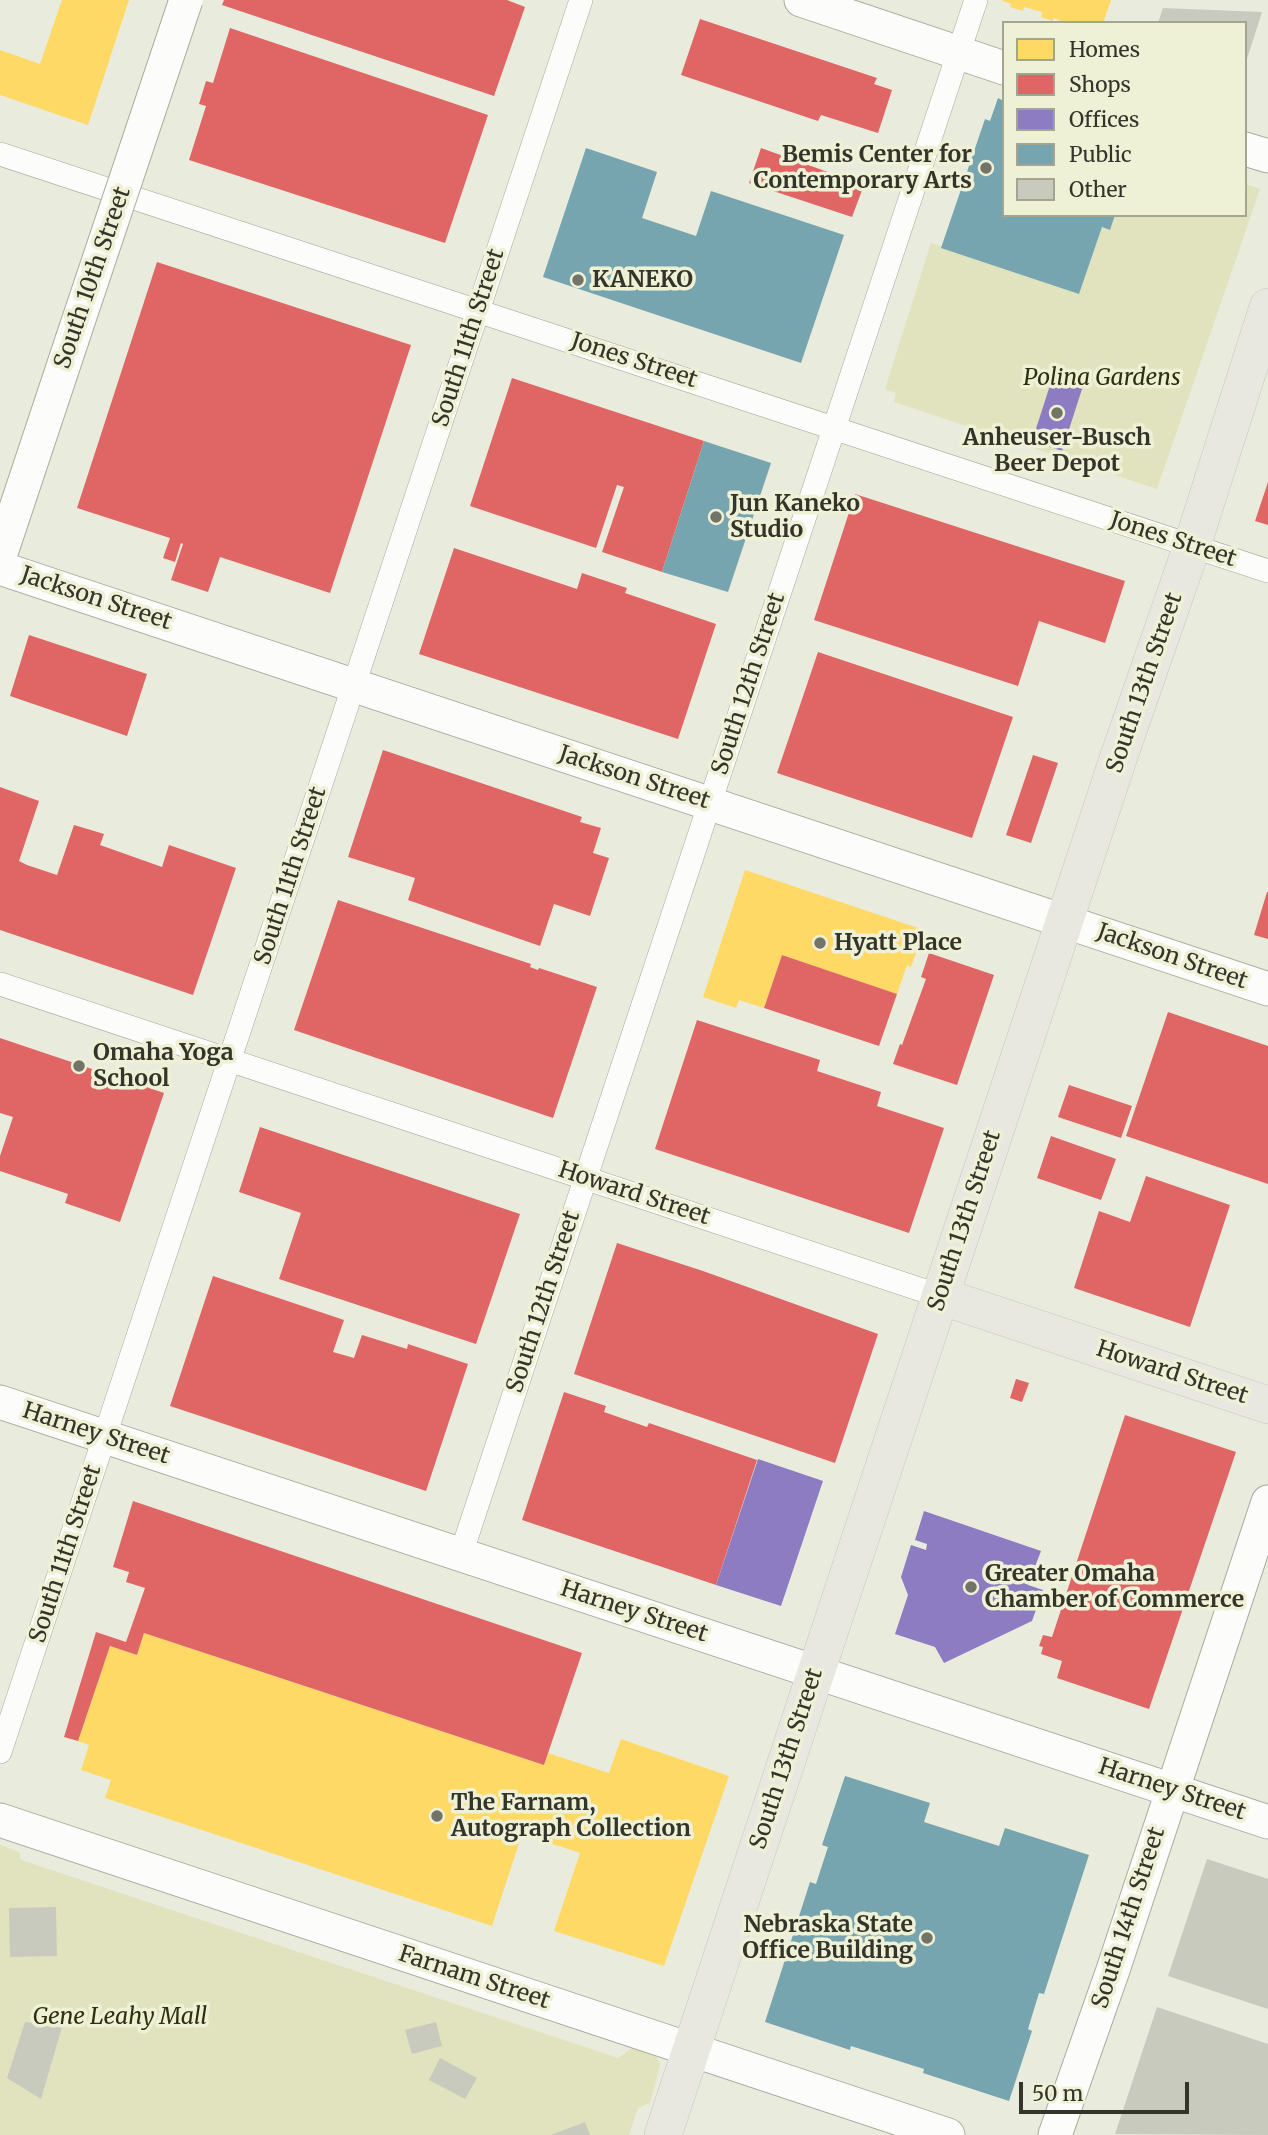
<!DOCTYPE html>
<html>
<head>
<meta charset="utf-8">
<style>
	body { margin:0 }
	#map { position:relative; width:1268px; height:2135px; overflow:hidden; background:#e9ebdc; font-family:Merriweather,serif }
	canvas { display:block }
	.legend { position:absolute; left:1002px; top:21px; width:245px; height:196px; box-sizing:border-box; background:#eef1d6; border:2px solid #a3a591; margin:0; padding:9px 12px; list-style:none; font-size:21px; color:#33342a }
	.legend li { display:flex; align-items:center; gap:14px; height:35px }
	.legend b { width:35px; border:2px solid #a3a591 }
	.scale { position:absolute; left:1019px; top:2082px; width:170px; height:32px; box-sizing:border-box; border:4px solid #33342a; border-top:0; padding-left:9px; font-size:21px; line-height:24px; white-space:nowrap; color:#33342a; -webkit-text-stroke:5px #eef1d6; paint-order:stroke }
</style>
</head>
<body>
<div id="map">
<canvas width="1268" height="2135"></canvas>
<ul class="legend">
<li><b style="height:19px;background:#ffd966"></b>Homes</li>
<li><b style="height:19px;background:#e06666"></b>Shops</li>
<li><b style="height:19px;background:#8e7cc3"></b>Offices</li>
<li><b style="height:19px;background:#76a5af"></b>Public</li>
<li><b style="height:19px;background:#c9cabe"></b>Other</li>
</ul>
<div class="scale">50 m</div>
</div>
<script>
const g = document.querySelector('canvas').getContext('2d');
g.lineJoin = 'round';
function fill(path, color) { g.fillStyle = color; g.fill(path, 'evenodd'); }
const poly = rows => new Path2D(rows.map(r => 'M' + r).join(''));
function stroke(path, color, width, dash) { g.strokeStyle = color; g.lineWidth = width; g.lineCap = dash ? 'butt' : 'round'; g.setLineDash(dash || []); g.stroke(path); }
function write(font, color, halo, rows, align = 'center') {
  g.font = font + ' Merriweather,serif'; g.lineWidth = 7; g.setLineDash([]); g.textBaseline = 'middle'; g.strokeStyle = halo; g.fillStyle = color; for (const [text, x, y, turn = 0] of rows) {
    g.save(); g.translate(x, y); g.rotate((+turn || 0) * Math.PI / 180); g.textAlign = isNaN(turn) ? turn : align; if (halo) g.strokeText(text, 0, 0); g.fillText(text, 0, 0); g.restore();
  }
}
const green = poly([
	[1245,184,1260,189,1157,489,894,402,896,393,885,389,931,243,1079,294,1102,227,1110,230,1115,215,1245,215],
	[0,1845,19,1852,21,1860,618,2058,636,2045,655,2054,660,2065,650,2103,638,2108,629,2135,0,2135]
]);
const homes = poly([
	[62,0,129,0,88,125,0,95,0,50,40,64],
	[1001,0,1111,0,1103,23,1058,23,1059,20,1053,18,1053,21,1041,17,1042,12,1024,7,1023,11,1010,7,1011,4],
	[745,870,924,930,911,967,907,965,897,994,782,955,764,1008,739,1000,736,1008,703,997],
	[144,1633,544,1765,548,1753,609,1773,621,1739,729,1776,664,1966,554,1931,580,1853,522,1834,492,1926,105,1798,111,1780,81,1770,89,1745,78,1741,110,1646,137,1655]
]);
const shops = poly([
	[224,0,507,0,525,7,494,96,222,5],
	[700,19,877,78,874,84,892,90,878,133,821,115,818,121,681,75],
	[230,28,488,115,445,243,189,160,206,106,199,104,206,81,213,83],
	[761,148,864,185,852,217,749,183],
	[157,262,411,345,330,593,220,557,208,592,171,580,183,544,181,543,175,562,163,558,170,538,77,508],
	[512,378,704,441,662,572,602,552,624,487,617,485,596,548,470,506],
	[1268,482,1268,525,1255,521],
	[855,494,1125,581,1105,643,1039,621,1018,686,814,620],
	[454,548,577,589,582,573,627,588,625,593,716,624,678,739,419,654],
	[29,635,147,674,127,736,10,696],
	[818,652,1013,717,972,838,777,773],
	[383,750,582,817,580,822,601,828,593,853,609,858,590,916,554,904,540,946,408,900,415,878,348,857],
	[1033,755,1058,763,1031,843,1006,835],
	[0,787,39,801,19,861,27,865,57,875,74,825,104,834,100,845,162,867,169,845,236,868,193,995,0,930],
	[1267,892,1268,892,1268,939,1254,935],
	[338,900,531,964,530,967,538,970,539,968,597,987,553,1118,294,1030],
	[929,953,994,975,957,1085,893,1064,900,1044,902,1045,926,979,921,977],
	[782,955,897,994,879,1046,764,1008],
	[1168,1012,1268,1046,1268,1184,1126,1136],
	[697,1020,820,1060,817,1071,881,1092,877,1106,944,1128,909,1233,655,1149],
	[0,1038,95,1070,91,1082,104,1087,109,1074,164,1093,120,1222,65,1203,68,1194,0,1171,0,1156,13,1117,0,1113],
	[1069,1085,1132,1106,1121,1138,1058,1117],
	[260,1127,520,1214,476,1344,279,1279,301,1213,239,1192],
	[1051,1136,1116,1159,1101,1200,1037,1178],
	[1146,1176,1230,1205,1190,1327,1074,1288,1099,1211,1130,1222],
	[617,1243,703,1271,878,1334,835,1463,574,1374],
	[213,1276,344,1320,333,1352,354,1358,362,1335,407,1349,408,1344,468,1364,426,1491,170,1406],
	[1016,1379,1029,1383,1022,1402,1010,1398],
	[564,1392,606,1406,604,1412,647,1427,649,1423,757,1460,716,1585,522,1520],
	[1125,1415,1236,1452,1149,1709,1057,1678,1062,1661,1041,1654,1043,1647,1039,1646,1043,1635,1052,1637],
	[133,1501,582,1653,544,1765,144,1633,137,1655,110,1646,78,1741,64,1737,96,1632,126,1642,145,1588,126,1582,129,1572,113,1567]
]);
const offices = poly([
	[1053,376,1083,386,1062,451,1032,441],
	[758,1459,823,1481,781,1606,716,1585],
	[924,1511,1041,1551,1028,1585,1043,1590,1032,1621,944,1663,935,1647,895,1634,908,1595,901,1577,911,1545,926,1550,927,1544,915,1540]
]);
const public = poly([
	[998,98,1004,101,1004,215,1115,215,1110,230,1102,227,1079,294,941,248,985,119,990,121],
	[586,148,657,172,642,218,696,236,711,191,844,235,801,363,543,277],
	[704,441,771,463,728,592,662,572],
	[845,1776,930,1803,924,1822,999,1846,1005,1828,1089,1855,1044,1994,1039,1993,1028,2029,1032,2031,1009,2101,923,2073,924,2069,851,2046,850,2050,765,2022,810,1882,816,1884,828,1847,822,1845]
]);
const building = poly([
	[1163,8,1262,12,1246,62,1245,23,1158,23],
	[1207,1859,1268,1879,1268,2009,1168,1976],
	[56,1907,57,1956,10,1957,9,1908],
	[1157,2007,1268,2044,1268,2135,1115,2134],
	[25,2022,62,2027,41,2099,7,2078],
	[436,2022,442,2046,412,2054,405,2030],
	[440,2058,477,2078,465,2099,429,2080],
	[585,2122,590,2135,551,2135]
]);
const street = poly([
	[0,154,1268,571],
	[0,984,940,1296],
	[461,1554,976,0],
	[0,1752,581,0]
]);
const secondary = poly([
	[801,0,1004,68],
	[1245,149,1268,156],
	[0,556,72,340],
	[0,568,1268,989],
	[0,1402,1268,1822],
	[0,1820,948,2135],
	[1055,2135,1113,1970,1268,1502]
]);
const primary = poly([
	[940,1296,1268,1405],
	[663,2135,1118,759,1192,546,1268,307]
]);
const secondaryBridge = poly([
	[72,340,186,0]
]);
const markers = [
	[986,168,7,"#737468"],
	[578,280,7,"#737468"],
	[1057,413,7,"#737468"],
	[716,517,7,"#737468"],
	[820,943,7,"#737468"],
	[79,1066,7,"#737468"],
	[971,1587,7,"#737468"],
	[437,1816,7,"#737468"],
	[927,1938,7,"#737468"]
];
const poiNames = [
	["Bemis Center for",972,155,"right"],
	["Contemporary Arts",972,181,"right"],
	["KANEKO",592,280],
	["Anheuser-Busch",1057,438,"center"],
	["Beer Depot",1057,464,"center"],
	["Jun Kaneko",730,504],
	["Studio",730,530],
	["Hyatt Place",834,943],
	["Omaha Yoga",93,1053],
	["School",93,1079],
	["Greater Omaha",985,1574],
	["Chamber of Commerce",985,1600],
	["The Farnam,",451,1803],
	["Autograph Collection",451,1829],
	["Nebraska State",913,1925,"right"],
	["Office Building",913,1951,"right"]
];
const streetNames = [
	["South 10th Street",93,278,-71],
	["South 11th Street",469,338,-72],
	["Jones Street",634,361,18],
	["Jones Street",1173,540,18],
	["Jackson Street",96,599,18],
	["South 13th Street",1145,683,-71],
	["South 12th Street",749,684,-72],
	["Jackson Street",634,778,18],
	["South 11th Street",291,876,-72],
	["Jackson Street",1172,957,19],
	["Howard Street",634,1194,18],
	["South 13th Street",965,1221,-72],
	["South 12th Street",544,1302,-72],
	["Howard Street",1172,1373,18],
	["Harney Street",96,1434,18],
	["South 11th Street",66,1554,-72],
	["Harney Street",634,1612,18],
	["South 13th Street",787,1759,-72],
	["Harney Street",1172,1790,18],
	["South 14th Street",1129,1918,-72],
	["Farnam Street",474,1978,18]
];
const parkNames = [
	["Polina Gardens",1102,378],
	["Gene Leahy Mall",120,2017]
];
fill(green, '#e0e3bd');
fill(homes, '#ffd966');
fill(shops, '#e06666');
fill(offices, '#8e7cc3');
fill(public, '#76a5af');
fill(building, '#c9cabe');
stroke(street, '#a8aa9e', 24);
stroke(secondary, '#a8aa9e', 35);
stroke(primary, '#c6c7c0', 38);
stroke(street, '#fcfcfa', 23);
stroke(secondary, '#fcfcfa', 33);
stroke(primary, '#e8e8e0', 37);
stroke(secondaryBridge, '#a8aa9e', 35, []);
stroke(secondaryBridge, '#fcfcfa', 33);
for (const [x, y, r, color] of markers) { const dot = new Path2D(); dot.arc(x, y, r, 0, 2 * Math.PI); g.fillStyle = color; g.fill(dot); stroke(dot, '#eef1d6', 2.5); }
write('bold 23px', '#33342a', '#eef1d6', poiNames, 'left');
write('23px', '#33342a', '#eef1d6', streetNames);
write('italic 23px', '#2e300e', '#eef1d6', parkNames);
</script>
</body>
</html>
